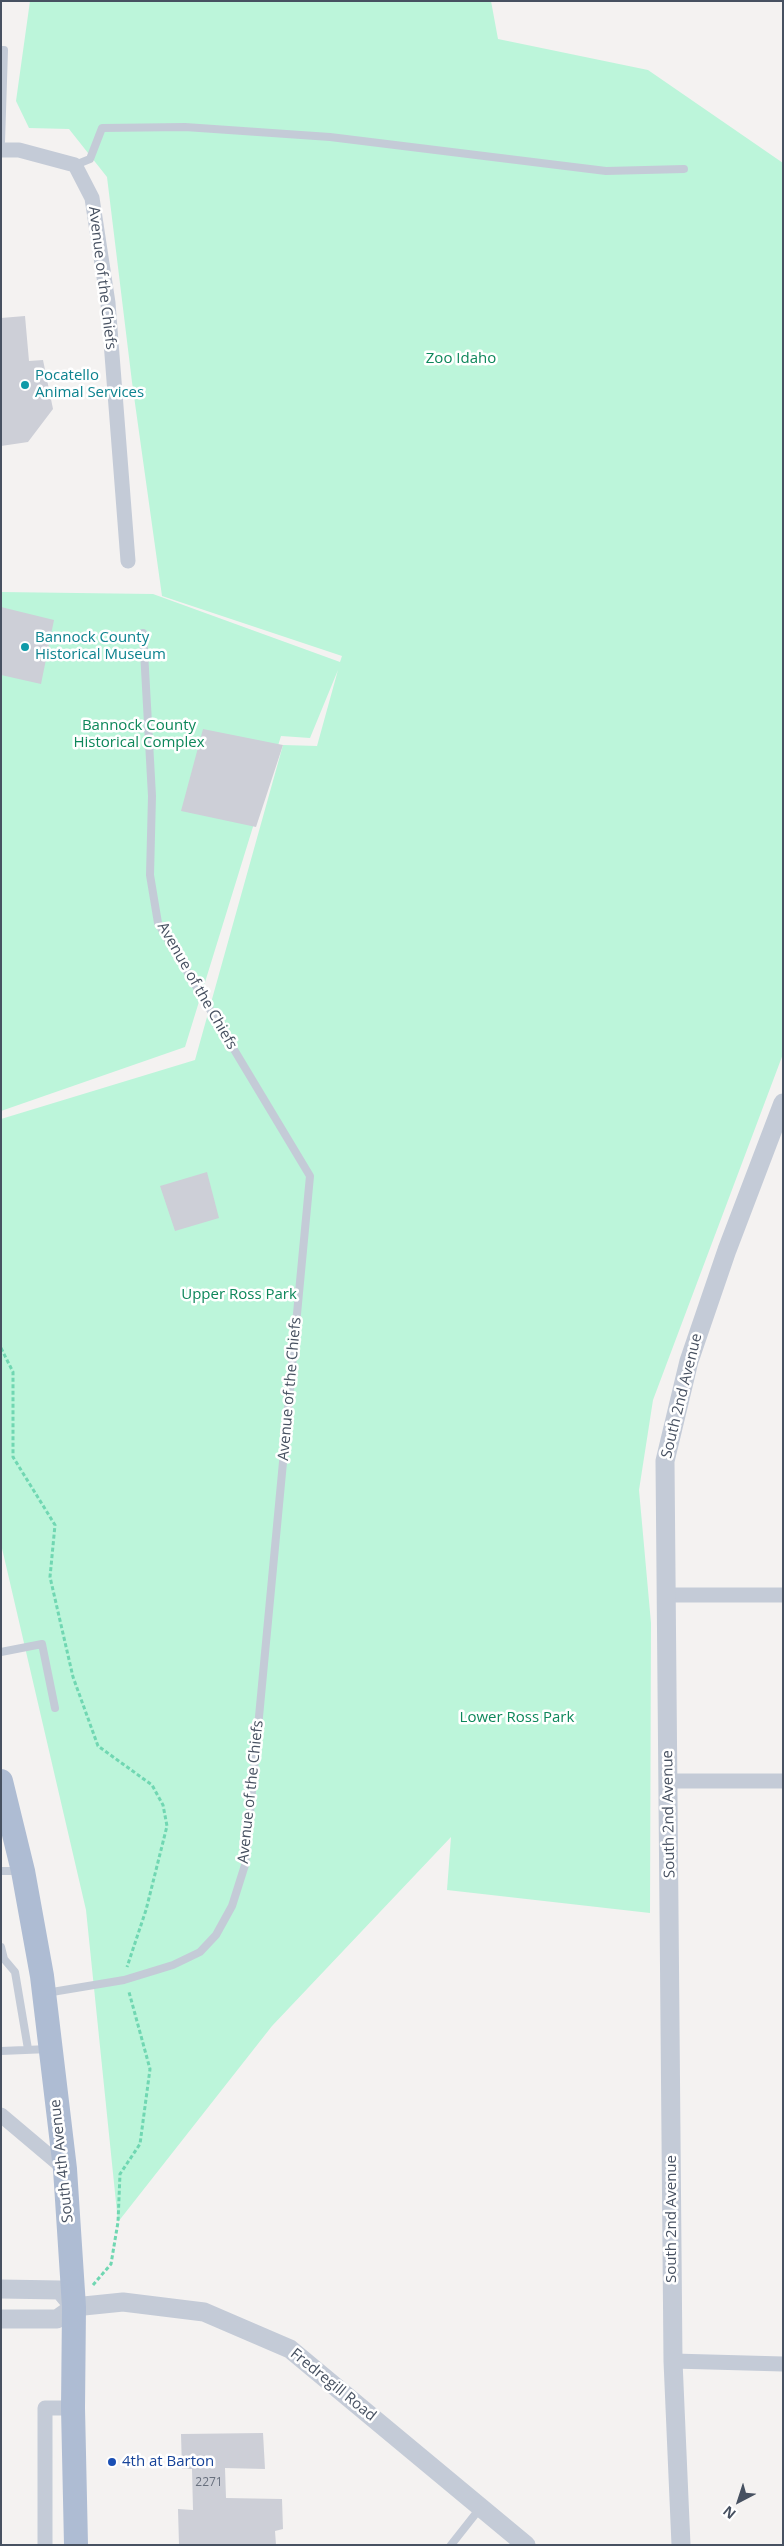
<!DOCTYPE html>
<html>
<head>
<meta charset="utf-8">
<style>
	body { margin:0 }
	#map { position:relative; width:784px; height:2546px; overflow:hidden; background:#f4f2f1; font-family:"Open Sans",sans-serif }
	canvas { display:block }
	.frame { position:absolute; inset:0; border:2px solid #475161; pointer-events:none }
	.north { position:absolute; left:714px; top:2476px; width:50px; height:50px; -webkit-text-stroke:4px #fff; paint-order:stroke; rotate:220deg; font-size:14px; font-weight:700; line-height:20px; text-align:center; color:#475161 }
	.north::after { content:''; display:block; margin:auto; width:18px; height:22px; background:#475161; clip-path:polygon(50% 0,100% 100%,50% 72%,0 100%) }
</style>
</head>
<body>
<div id="map">
<canvas width="784" height="2546"></canvas>
<div class="frame"></div>
<div class="north">N</div>
</div>
<script>
const g = document.querySelector('canvas').getContext('2d');
g.lineJoin = 'round';
function fill(path, color) { g.fillStyle = color; g.fill(path, 'evenodd'); }
const poly = rows => new Path2D(rows.map(r => 'M' + r).join(''));
function stroke(path, color, width, dash) { g.strokeStyle = color; g.lineWidth = width; g.lineCap = dash ? 'butt' : 'round'; g.setLineDash(dash || []); g.stroke(path); }
function write(font, color, halo, rows, align = 'center') {
  g.font = font + ' "Open Sans",sans-serif'; g.lineWidth = 5; g.setLineDash([]); g.textBaseline = 'middle'; g.strokeStyle = halo; g.fillStyle = color; for (const [text, x, y, turn = 0] of rows) {
    g.save(); g.translate(x, y); g.rotate((+turn || 0) * Math.PI / 180); g.textAlign = isNaN(turn) ? turn : align; if (halo) g.strokeText(text, 0, 0); g.fillText(text, 0, 0); g.restore();
  }
}
const green = poly([
	[30,1,491,1,498,39,648,70,783,163,783,1054,653,1400,639,1490,651,1623,650,1913,447,1890,451,1837,272,2026,118,2222,86,1910,1,1544,1,1119,195,1060,283,745,317,746,338,670,310,738,281,736,185,1047,1,1111,1,592,153,594,340,662,342,656,162,596,132,382,107,177,69,129,29,128,16,101]
]);
const building = poly([
	[25,316,29,361,43,360,53,409,28,442,1,446,1,318],
	[1,607,54,620,41,684,1,675],
	[203,729,283,745,256,827,181,811],
	[207,1172,219,1218,175,1231,160,1186],
	[263,2433,265,2469,225,2468,226,2498,282,2499,283,2529,275,2531,276,2545,179,2545,178,2509,193,2510,192,2469,182,2469,181,2434]
]);
const path = poly([
	[1,1348,13,1372,13,1457,55,1525,50,1577,73,1677,98,1746,152,1785,163,1805,167,1826,146,1910,127,1967],
	[93,2285,111,2264,118,2222,120,2174,140,2144,150,2069,129,1992]
]);
const service = poly([
	[1,50,4,50,1,142],
	[75,165,90,159,102,128,185,127,330,137,606,171,684,169],
	[1,1652,42,1644,55,1708],
	[1,1871,19,1871],
	[1,1947,4,1959],
	[1,1959,4,1959,15,1972,28,2049],
	[46,1993,124,1980,173,1965,200,1952,216,1935,232,1906,245,1865,310,1176,158,923,150,875,152,796,143,633],
	[1,2051,49,2049],
	[451,2545,481,2507]
]);
const minor = poly([
	[1,150,19,150,75,165,92,198,108,303,128,561],
	[667,1595,783,1595],
	[667,1781,783,1781],
	[1,2115,65,2169],
	[673,2361,783,2364],
	[45,2545,45,2408,73,2408]
]);
const tertiary = poly([
	[1,2289,60,2290,74,2307],
	[74,2307,123,2302,204,2312,290,2349,526,2545],
	[1,2319,57,2319,74,2307],
	[681,2545,673,2361,665,1461,689,1361,727,1250,783,1103]
]);
const primary = poly([
	[1,1781,23,1871,42,1976,65,2169,74,2307,73,2408,76,2545]
]);
const markers = [
	[25,385,5,"#0f9aa8"],
	[25,647,5,"#0f9aa8"],
	[112,2462,5,"#1a4fb4"]
];
const numberNames = [
	["2271",209,2483]
];
const streetNames = [
	["Avenue of the Chiefs",102,278,83],
	["Avenue of the Chiefs",197,986,60],
	["Avenue of the Chiefs",290,1389,-85],
	["South 2nd Avenue",682,1396,-76],
	["Avenue of the Chiefs",251,1792,-84],
	["South 2nd Avenue",669,1814,-91],
	["South 4th Avenue",62,2161,-96],
	["South 2nd Avenue",672,2219,-90],
	["Fredregill Road",333,2385,39]
];
const parkNames = [
	["Zoo Idaho",461,359],
	["Bannock County",139,726],
	["Historical Complex",139,743],
	["Upper Ross Park",239,1295],
	["Lower Ross Park",517,1718]
];
const cultureNames = [
	["Pocatello",35,376],
	["Animal Services",35,393],
	["Bannock County",35,638],
	["Historical Museum",35,655]
];
const transitNames = [
	["4th at Barton",122,2462]
];
fill(green, '#bcf5da');
fill(building, '#cdcfd7');
stroke(path, '#70d7b2', 3, [4, 2.5]);
stroke(service, '#c4cbd7', 8);
stroke(minor, '#c4cbd7', 15);
stroke(tertiary, '#c4cbd7', 19);
stroke(primary, '#aebcd3', 24);
for (const [x, y, r, color] of markers) { const dot = new Path2D(); dot.arc(x, y, r, 0, 2 * Math.PI); g.fillStyle = color; g.fill(dot); stroke(dot, '#fff', 2); }
write('12px', '#68707e', null, numberNames);
write('15px', '#475161', '#fff', streetNames);
write('15px', '#0d875a', '#fff', parkNames);
write('15px', '#0d838f', '#fff', cultureNames, 'left');
write('15px', '#164399', '#fff', transitNames, 'left');
</script>
</body>
</html>
